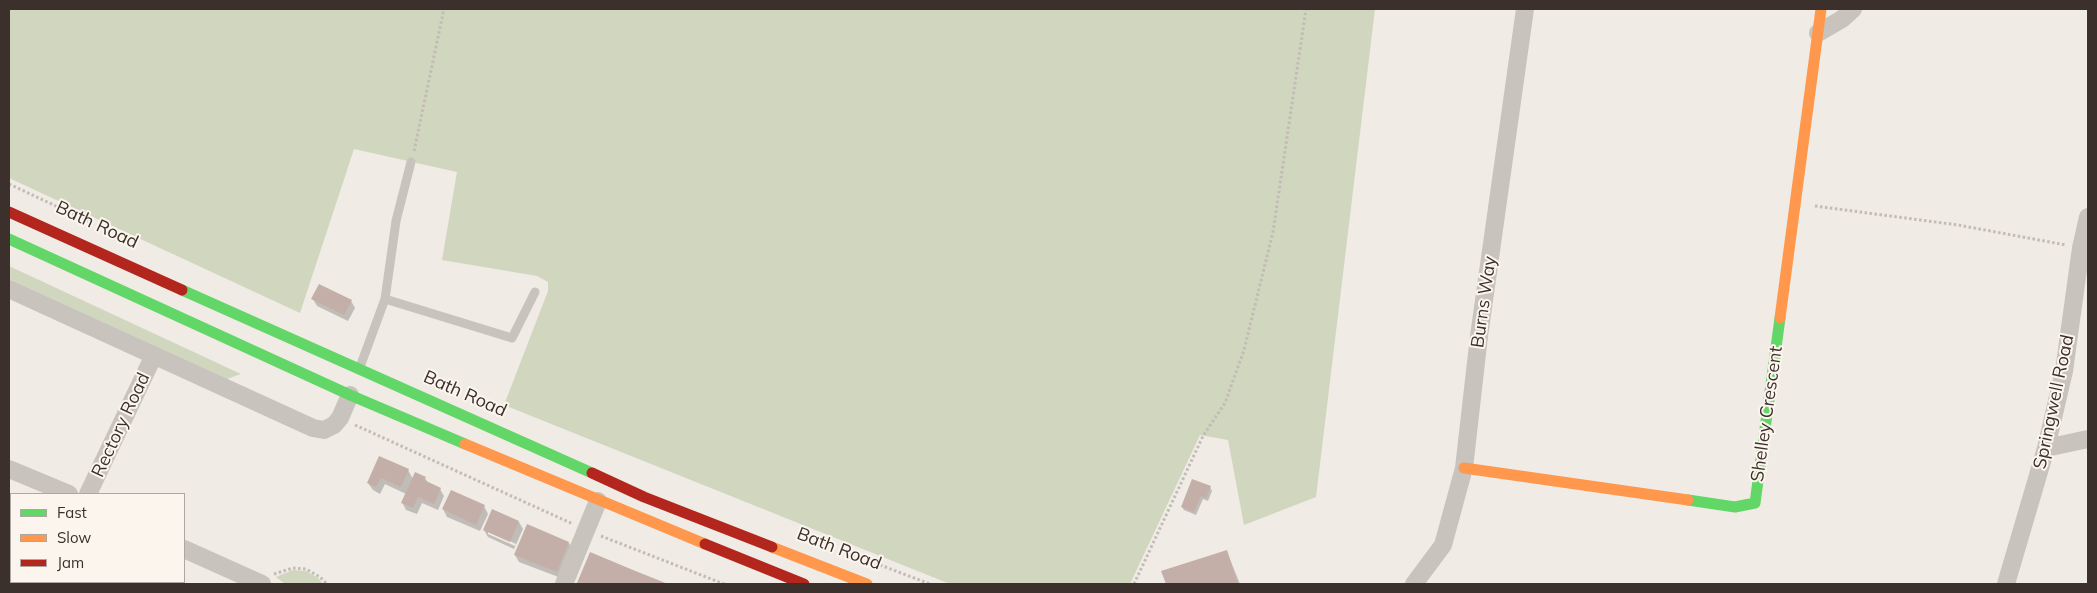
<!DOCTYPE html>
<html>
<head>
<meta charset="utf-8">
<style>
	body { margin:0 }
	#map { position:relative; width:2097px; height:593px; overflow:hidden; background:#f0ebe5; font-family:Mulish,sans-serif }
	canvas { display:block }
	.frame { position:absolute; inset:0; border:10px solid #3b302b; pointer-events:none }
	.legend { position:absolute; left:10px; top:493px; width:175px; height:90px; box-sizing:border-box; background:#fbf5ee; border:1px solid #aea6a0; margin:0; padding:6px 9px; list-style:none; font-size:15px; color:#3b302b }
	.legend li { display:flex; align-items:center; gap:10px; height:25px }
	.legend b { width:25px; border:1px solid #aea6a0 }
</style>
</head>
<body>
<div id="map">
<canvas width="2097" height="593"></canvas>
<div class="frame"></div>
<ul class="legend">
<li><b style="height:6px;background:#63d668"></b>Fast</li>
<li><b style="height:6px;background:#ff974d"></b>Slow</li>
<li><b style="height:6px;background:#b3261e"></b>Jam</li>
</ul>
</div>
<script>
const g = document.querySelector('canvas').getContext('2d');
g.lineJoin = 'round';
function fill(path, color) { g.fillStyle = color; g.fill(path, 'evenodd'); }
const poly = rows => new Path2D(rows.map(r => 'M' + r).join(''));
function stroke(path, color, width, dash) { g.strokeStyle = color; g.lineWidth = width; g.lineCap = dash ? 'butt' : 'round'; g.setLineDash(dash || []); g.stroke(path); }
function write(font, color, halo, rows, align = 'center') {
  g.font = font + ' Mulish,sans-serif'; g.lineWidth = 4; g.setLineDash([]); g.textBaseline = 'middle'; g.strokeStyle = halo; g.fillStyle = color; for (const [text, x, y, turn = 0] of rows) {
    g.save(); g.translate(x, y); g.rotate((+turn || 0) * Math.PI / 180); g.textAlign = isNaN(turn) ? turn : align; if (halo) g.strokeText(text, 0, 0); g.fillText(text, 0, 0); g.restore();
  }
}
const green = poly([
	[9,9,1375,9,1316,497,1244,525,1228,440,1200,435,1130,584,950,584,504,405,548,291,548,282,537,276,442,260,457,172,354,149,300,313,9,178],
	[9,266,241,374,227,379,9,279],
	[293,570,306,571,318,578,323,584,285,584,276,577]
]);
const shadow = poly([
	[313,299,351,301,355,308,348,321,317,306],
	[380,458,408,470,413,479,425,478,428,483,440,489,444,496,438,510,422,503,417,514,406,510,402,502,406,494,385,484,380,494,373,490,368,483],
	[1210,487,1212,491,1208,501,1203,499,1196,515,1184,510,1182,507],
	[484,506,488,514,480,531,447,517,443,509],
	[519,522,523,529,514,549,488,537,484,530],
	[488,531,516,544,515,546,488,534],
	[569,543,573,550,561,578,519,562,515,555],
	[1227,552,1240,584,1167,584,1163,572],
	[590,554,664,584,579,584]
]);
const building = poly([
	[319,284,352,300,344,315,311,299],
	[379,456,409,469,401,487,381,478,376,487,367,483],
	[415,472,426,477,424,480,441,488,434,504,418,497,413,508,401,503],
	[1192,479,1211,486,1206,498,1201,496,1194,512,1181,507],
	[451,490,485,505,476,525,442,509],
	[492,509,519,521,510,542,483,530],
	[527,524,569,542,557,572,514,555],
	[1227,550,1238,584,1166,584,1161,571],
	[590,552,633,570,668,584,581,584,577,583]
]);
const path = poly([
	[414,151,444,9],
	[9,184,92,223],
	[1815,206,1958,225,2066,245],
	[355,425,573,524],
	[601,536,724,584],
	[880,565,930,584],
	[274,574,293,568,306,569,320,577,327,584],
	[161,584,162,582],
	[1134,584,1203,436,1225,403,1244,350,1273,232,1306,9]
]);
const lane = poly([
	[385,299,512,338,535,292],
	[360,367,385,299,396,221,411,162]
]);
const street = poly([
	[1818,33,1842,19,1853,9],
	[9,289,313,428,324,430,334,425,340,418,350,395],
	[2046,448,2088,439],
	[9,469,69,494],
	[88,494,154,355],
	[184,549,262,584],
	[564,584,598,501],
	[1414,584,1443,545,1464,468,1479,336,1525,9],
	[2006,584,2046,448,2064,371,2081,248,2088,217]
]);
const fast = poly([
	[9,239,350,395,465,444],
	[182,290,592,473],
	[1688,500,1735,507,1755,503,1780,318]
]);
const slow = poly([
	[1780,318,1821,9],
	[465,444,705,544],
	[1464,468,1688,500],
	[772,547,867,584]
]);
const jam = poly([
	[9,212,182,290],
	[592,473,644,497,772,547],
	[705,544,804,584]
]);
const streetNames = [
	["Bath Road",97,225,25],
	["Burns Way",1484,302,-82],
	["Bath Road",465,394,24],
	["Springwell Road",2054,402,-78],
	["Shelley Crescent",1767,414,-82],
	["Rectory Road",121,425,-65],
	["Bath Road",839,549,21]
];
fill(green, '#d1d6bf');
fill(shadow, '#0003');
fill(building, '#c3afa7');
stroke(path, '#c2bbb6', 3, [2.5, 2.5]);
stroke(lane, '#c9c3be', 9);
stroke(street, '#c9c3be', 18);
stroke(fast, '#63d668', 11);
stroke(slow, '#ff974d', 11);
stroke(jam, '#b3261e', 11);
write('18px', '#3b302b', '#fbf5ee', streetNames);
</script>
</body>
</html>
